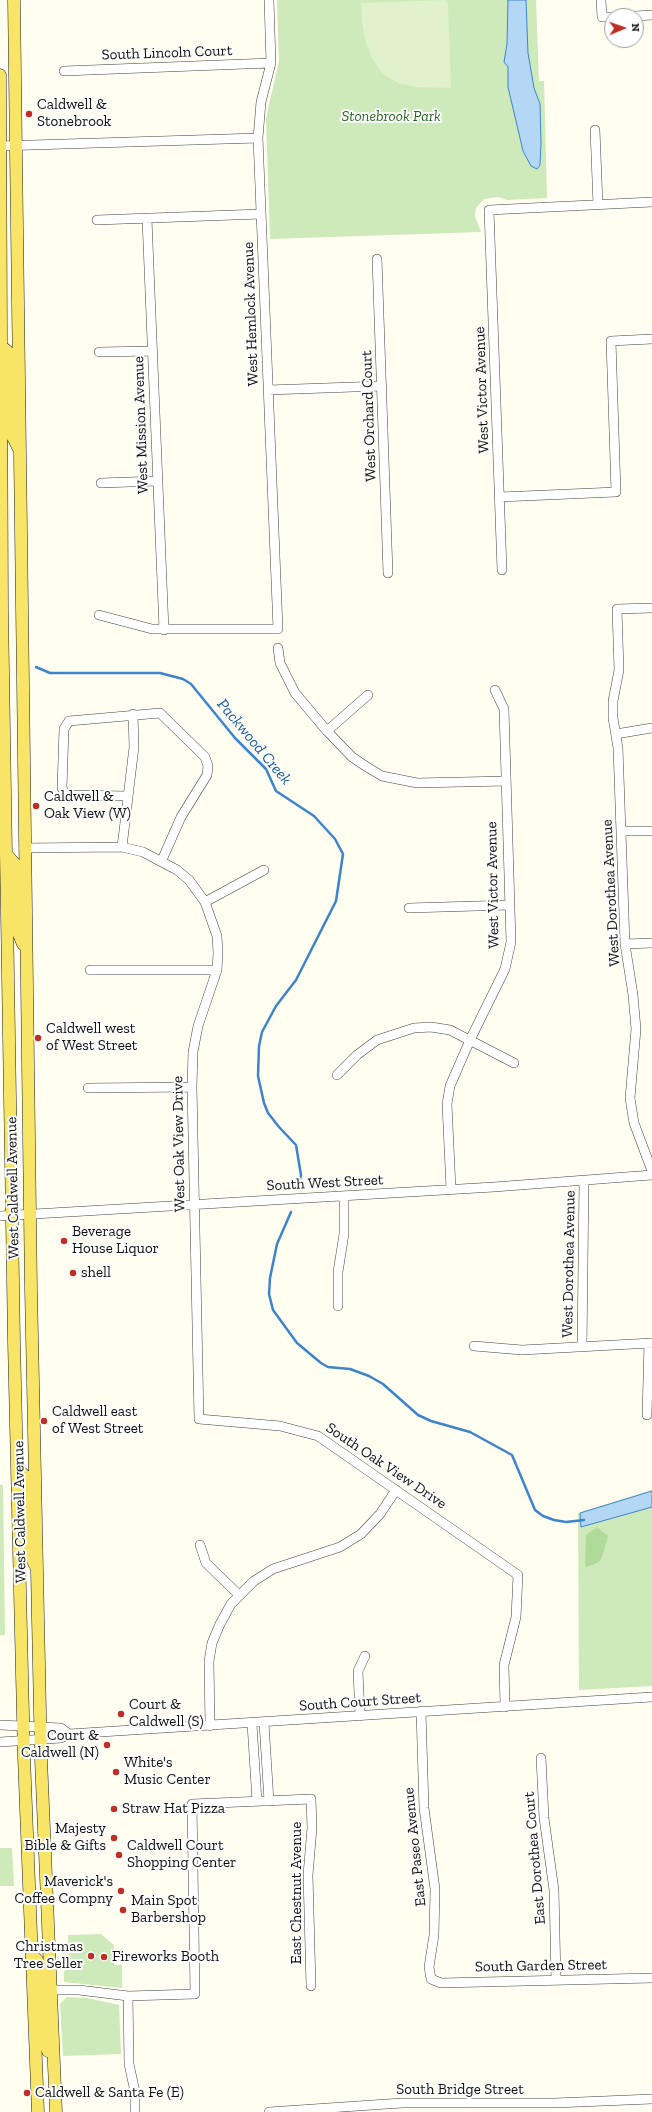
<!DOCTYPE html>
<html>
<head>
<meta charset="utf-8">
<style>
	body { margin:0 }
	#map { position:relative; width:652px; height:2112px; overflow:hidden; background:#fffef0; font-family:"Zilla Slab",serif }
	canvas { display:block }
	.north { position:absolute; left:604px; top:8px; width:40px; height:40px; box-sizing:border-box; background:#fff; border:1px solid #9f9f9f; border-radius:50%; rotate:88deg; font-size:11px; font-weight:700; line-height:16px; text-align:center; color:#0f0f0f }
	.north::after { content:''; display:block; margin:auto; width:14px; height:18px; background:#bf2f26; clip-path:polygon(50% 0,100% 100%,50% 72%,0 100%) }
</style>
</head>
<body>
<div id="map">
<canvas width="652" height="2112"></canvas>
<div class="north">N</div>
</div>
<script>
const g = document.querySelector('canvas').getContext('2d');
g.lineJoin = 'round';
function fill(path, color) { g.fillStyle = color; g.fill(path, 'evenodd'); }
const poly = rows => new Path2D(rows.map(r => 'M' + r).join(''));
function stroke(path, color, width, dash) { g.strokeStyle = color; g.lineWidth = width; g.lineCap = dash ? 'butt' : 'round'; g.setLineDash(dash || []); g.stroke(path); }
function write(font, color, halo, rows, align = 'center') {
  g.font = font + ' "Zilla Slab",serif'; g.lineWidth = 4; g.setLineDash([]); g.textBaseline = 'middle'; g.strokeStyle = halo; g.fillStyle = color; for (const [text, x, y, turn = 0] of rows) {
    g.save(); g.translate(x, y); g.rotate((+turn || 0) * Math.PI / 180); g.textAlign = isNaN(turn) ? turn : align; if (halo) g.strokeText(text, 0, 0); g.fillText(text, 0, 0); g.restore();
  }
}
const green = poly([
	[277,0,536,0,539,81,544,81,547,198,507,200,498,197,484,199,476,208,475,216,481,232,270,239,266,118,279,61],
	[0,1484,3,1486,5,1635,0,1635],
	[652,1490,652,1686,579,1690,578,1513],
	[0,1848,12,1848,14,1886,0,1886],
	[101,1934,114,1945,114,1965,122,1965,122,1988,64,1982,64,1971,69,1969,68,1935],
	[67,1997,87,1998,119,2005,121,2054,63,2056,60,2004]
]);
const forest = poly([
	[597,1527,608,1536,602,1557,599,1562,587,1567,585,1566,586,1535]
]);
const pitch = poly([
	[446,0,448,3,451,88,416,87,398,83,382,73,372,58,365,40,362,22,361,3]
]);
const water = poly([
	[508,0,526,0,528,53,534,88,540,104,541,143,540,165,537,169,531,166,523,151,508,87,508,67,504,62,507,44,508,0],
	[652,1491,652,1507,581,1527,580,1513,652,1491]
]);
const stream = poly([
	[36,667,50,673,160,673,183,679,191,684,235,738,266,769,276,791,314,816,335,839,343,854,336,901,296,980,276,1006,262,1032,259,1046,258,1076,264,1103,268,1113,279,1127,296,1145,301,1175,299,1183],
	[291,1212,277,1244,270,1278,269,1294,273,1310,297,1343,321,1363,328,1367,350,1369,369,1376,383,1384,418,1415,431,1421,470,1432,512,1455,535,1510,543,1516,554,1520,566,1522,584,1520]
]);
const minor = poly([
	[601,0,602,17,612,17],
	[635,16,652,15],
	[64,71,271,63],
	[595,130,598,205],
	[0,146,258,138],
	[147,219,164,630],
	[97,220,261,214],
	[377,259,388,573],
	[99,352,152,351],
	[268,390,382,386],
	[101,483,158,481],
	[500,497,616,492,611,341,652,339],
	[502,570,489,210,652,202],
	[652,608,617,609,619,670,613,701,613,718,618,748,625,944,633,995,636,1029,630,1098,634,1123,652,1171],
	[99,615,152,629,278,629,258,138,261,102,271,63,269,0],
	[278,648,280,663,295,693,327,731,352,757,367,767,382,776,417,783,506,781],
	[327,731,368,695],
	[616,734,652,728],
	[127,796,69,795,64,792,62,788,64,729,69,721,160,713,205,757,208,766,207,775,181,817,162,860],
	[621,831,652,831],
	[122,847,134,747,133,714],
	[24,848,122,847,143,852,177,870,189,880,205,902,217,936,218,953,217,970,198,1026,193,1052,192,1087,199,1419,280,1426,318,1436,518,1575,516,1617,504,1665,505,1707],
	[205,902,264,870],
	[409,908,510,905],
	[625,944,652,943],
	[90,970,217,970],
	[337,1075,357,1055,377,1040,414,1028,431,1027,450,1030,514,1063],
	[88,1088,192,1087],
	[451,1189,447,1104,450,1086,470,1040,505,969,511,942,504,709,495,690],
	[0,1216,494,1187,652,1175],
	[338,1306,338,1272,344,1234,344,1196],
	[474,1346,522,1350,652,1343],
	[582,1347,584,1181],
	[647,1415,649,1343],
	[200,1545,206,1563,239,1595],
	[421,1711,424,1808,435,1889,434,1935,429,1967,431,1979,441,1983,652,1978],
	[360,1716,358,1671,365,1656],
	[264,1723,269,1801],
	[252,1724,257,1801],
	[0,1725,61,1728,69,1734],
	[210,1726,209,1661,212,1643,220,1624,231,1604,254,1581,273,1569,340,1547,361,1534,380,1514,396,1490],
	[0,1742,61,1738,69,1734,652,1697],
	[541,1758,544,1818,554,1890,556,1980],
	[51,1990,79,1990,128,1996,195,1994,192,1804,311,1799,312,1828,308,1875,311,1986],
	[128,1996,129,2064,135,2092,135,2112],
	[269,2112,402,2103,555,2103,652,2099]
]);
const major = poly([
	[14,0,31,1289,41,1759,56,2112],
	[0,75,2,610,14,1342,24,1757,38,2112],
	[1,346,8,352,11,361,12,435,20,451],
	[6,854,14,863,17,929,23,944],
	[17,1469,24,1475,26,1482,28,1549,35,1565],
	[32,1955,37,1960,41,1969,44,2035,48,2051]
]);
const markers = [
	[29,114,4,"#bf2f26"],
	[36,806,4,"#bf2f26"],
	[38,1038,4,"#bf2f26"],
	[64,1241,4,"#bf2f26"],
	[73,1273,4,"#bf2f26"],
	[44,1421,4,"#bf2f26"],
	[121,1714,4,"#bf2f26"],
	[107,1745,4,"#bf2f26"],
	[116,1772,4,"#bf2f26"],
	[114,1809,4,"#bf2f26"],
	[114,1838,4,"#bf2f26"],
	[119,1855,4,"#bf2f26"],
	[121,1891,4,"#bf2f26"],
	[123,1910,4,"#bf2f26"],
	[91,1956,4,"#bf2f26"],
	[104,1957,4,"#bf2f26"],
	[27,2093,4,"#bf2f26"]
];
const streetNames = [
	["South Lincoln Court",167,53,-2],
	["West Hemlock Avenue",251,314,-92],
	["West Victor Avenue",482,390,-92],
	["West Orchard Court",369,416,-92],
	["West Mission Avenue",141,425,-92],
	["West Victor Avenue",493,885,-91],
	["West Dorothea Avenue",611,893,-93],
	["West Oak View Drive",179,1144,-91],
	["South West Street",325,1183,-3],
	["West Caldwell Avenue",13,1188,-91],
	["West Dorothea Avenue",569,1264,-89],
	["South Oak View Drive",386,1466,34],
	["West Caldwell Avenue",20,1512,-91],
	["South Court Street",360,1702,-4],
	["East Paseo Avenue",415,1847,-96],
	["East Dorothea Court",535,1858,-95],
	["East Chestnut Avenue",297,1893,-90],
	["South Garden Street",541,1966,-1],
	["South Bridge Street",460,2090]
];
const poiNames = [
	["Caldwell &",37,105],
	["Stonebrook",37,122],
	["Caldwell &",44,797],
	["Oak View (W)",44,814],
	["Caldwell west",46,1029],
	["of West Street",46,1046],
	["Beverage",72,1232],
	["House Liquor",72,1249],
	["shell",81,1273],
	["Caldwell east",52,1412],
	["of West Street",52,1429],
	["Court &",129,1705],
	["Caldwell (S)",129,1722],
	["Court &",99,1736,"right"],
	["Caldwell (N)",99,1753,"right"],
	["White's",124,1763],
	["Music Center",124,1780],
	["Straw Hat Pizza",122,1809],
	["Majesty",106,1829,"right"],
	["Bible & Gifts",106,1846,"right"],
	["Caldwell Court",127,1846],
	["Shopping Center",127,1863],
	["Maverick's",113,1882,"right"],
	["Coffee Compny",113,1899,"right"],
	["Main Spot",131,1901],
	["Barbershop",131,1918],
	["Christmas",83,1947,"right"],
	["Tree Seller",83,1964,"right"],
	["Fireworks Booth",112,1957],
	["Caldwell & Santa Fe (E)",35,2093]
];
const parkNames = [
	["Stonebrook Park",391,117]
];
const waterNames = [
	["Packwood Creek",254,742,50]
];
fill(green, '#ceeaba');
fill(forest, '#b0da99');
fill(pitch, '#e0f1cb');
fill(water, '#b5d7f6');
stroke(water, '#3c84cd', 1);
stroke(stream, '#3c84cd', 2.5);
stroke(minor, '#424242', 10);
stroke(major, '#202020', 13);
stroke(minor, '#fff', 9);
stroke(major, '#f8e467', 12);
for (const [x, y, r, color] of markers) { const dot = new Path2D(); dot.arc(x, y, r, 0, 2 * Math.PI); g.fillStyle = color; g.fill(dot); stroke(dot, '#fff', 1.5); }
write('15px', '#0f0f0f', '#fff', streetNames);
write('15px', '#0f0f0f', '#fff', poiNames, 'left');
write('italic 15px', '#26671e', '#fff', parkNames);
write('italic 16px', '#1757a1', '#fff', waterNames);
</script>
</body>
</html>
